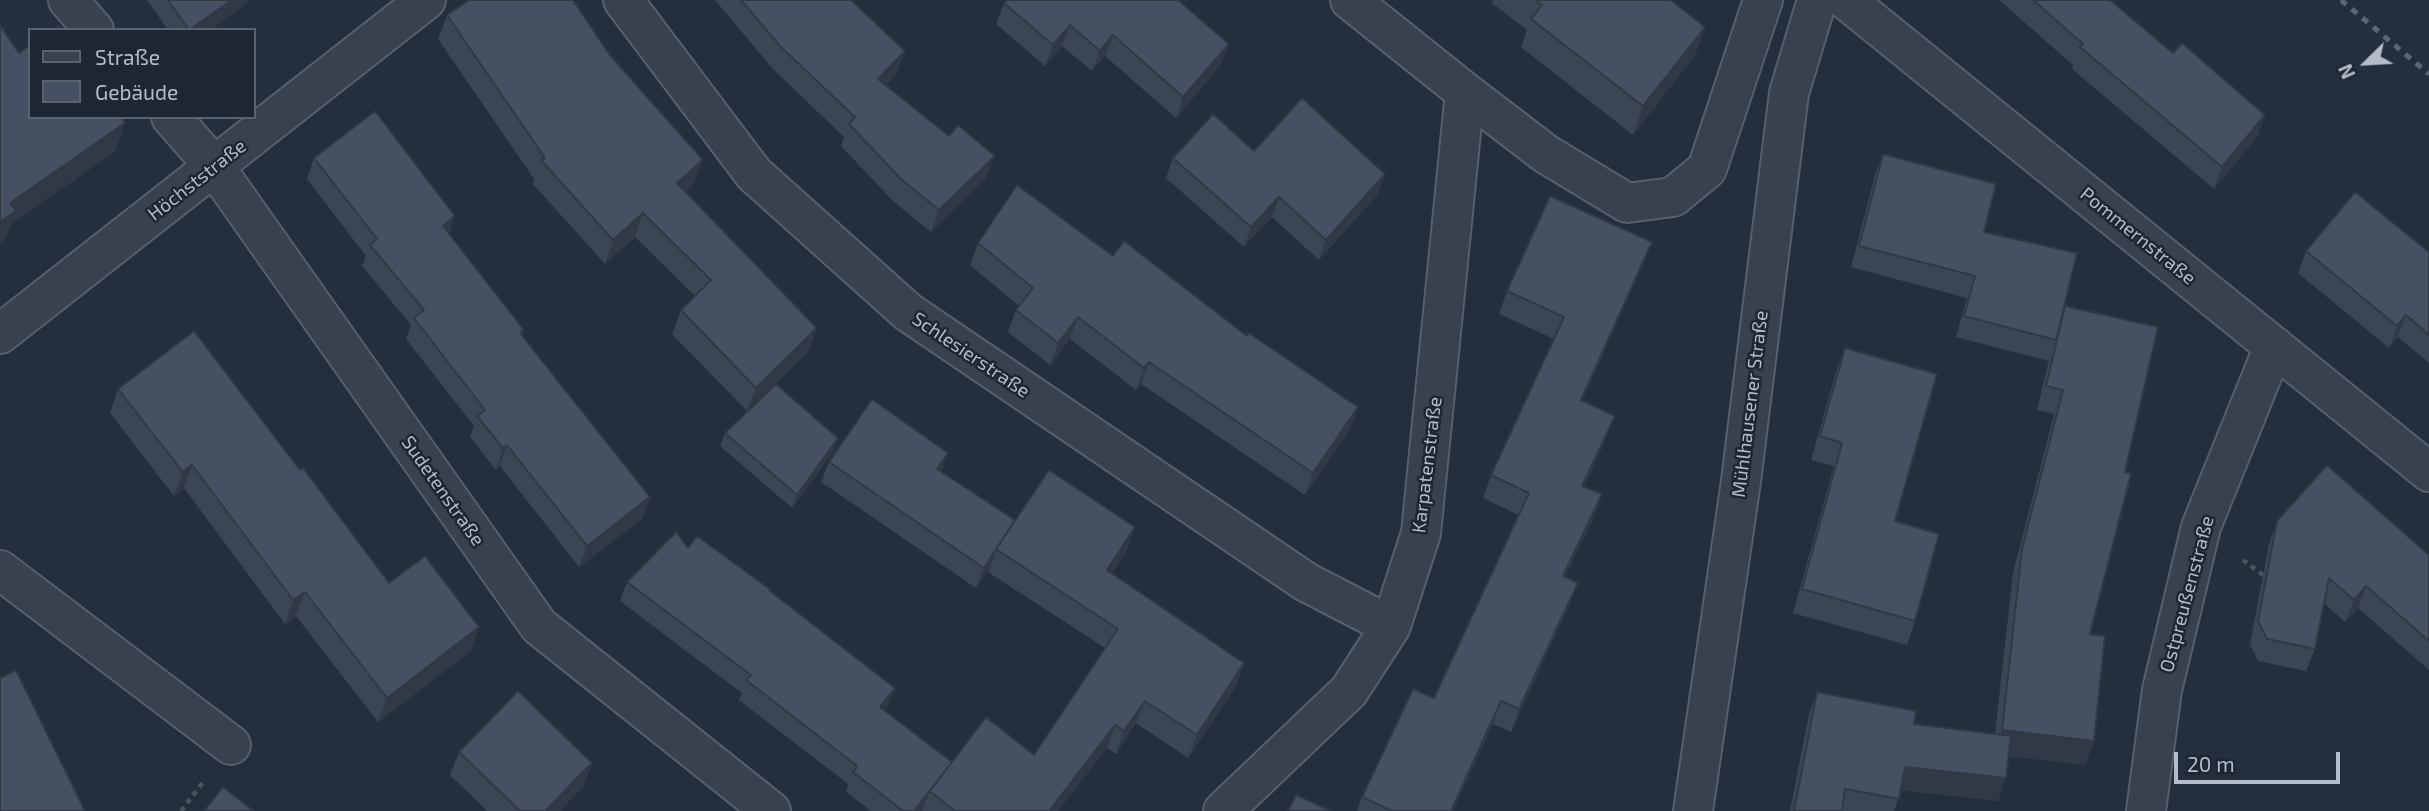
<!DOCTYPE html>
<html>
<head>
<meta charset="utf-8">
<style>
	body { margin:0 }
	#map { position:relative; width:2429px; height:811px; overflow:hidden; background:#242f3e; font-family:"Exo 2",sans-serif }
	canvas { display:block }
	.legend { position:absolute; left:28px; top:28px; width:228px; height:91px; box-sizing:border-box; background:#1d2633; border:2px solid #59626f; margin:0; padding:9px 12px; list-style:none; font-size:21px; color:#b4bcc9 }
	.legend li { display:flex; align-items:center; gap:14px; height:35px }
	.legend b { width:35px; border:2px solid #59626f }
	.north { position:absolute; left:2331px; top:28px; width:70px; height:70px; -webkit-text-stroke:5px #1d2633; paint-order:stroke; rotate:246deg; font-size:19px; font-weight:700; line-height:28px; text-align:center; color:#b4bcc9 }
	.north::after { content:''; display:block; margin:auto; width:24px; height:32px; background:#b4bcc9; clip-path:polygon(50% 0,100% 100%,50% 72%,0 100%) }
	.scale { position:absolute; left:2174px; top:752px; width:166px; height:32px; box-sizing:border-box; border:4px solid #b4bcc9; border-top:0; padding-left:9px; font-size:21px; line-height:24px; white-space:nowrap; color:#b4bcc9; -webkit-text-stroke:5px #1d2633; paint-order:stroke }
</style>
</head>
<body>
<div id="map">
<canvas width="2429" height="811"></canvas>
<ul class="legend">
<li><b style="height:9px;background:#38414e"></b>Straße</li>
<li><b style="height:19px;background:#455162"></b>Gebäude</li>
</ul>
<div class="north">N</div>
<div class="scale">20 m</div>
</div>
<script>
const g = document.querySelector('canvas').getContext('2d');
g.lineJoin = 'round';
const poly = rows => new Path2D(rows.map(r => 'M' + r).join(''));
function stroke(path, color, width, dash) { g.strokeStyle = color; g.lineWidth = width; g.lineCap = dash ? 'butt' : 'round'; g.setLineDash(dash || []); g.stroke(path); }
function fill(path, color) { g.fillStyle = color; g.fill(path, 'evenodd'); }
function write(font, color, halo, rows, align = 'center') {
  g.font = font + ' "Exo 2",sans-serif'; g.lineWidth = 5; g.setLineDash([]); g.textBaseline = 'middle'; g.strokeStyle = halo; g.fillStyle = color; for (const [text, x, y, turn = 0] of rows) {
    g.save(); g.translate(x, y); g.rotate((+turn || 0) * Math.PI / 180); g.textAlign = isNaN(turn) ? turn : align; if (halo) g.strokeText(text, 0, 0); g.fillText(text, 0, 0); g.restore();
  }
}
const path = poly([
	[2243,560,2267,578],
	[181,811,203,782]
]);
const street = poly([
	[68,0,94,30],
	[623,0,754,174,908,312,1306,582,1391,626],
	[1846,0,2429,472],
	[1465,92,1546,154,1627,203,1673,197,1707,169,1763,0],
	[171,117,214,166,539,626,771,811],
	[0,334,426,0],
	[0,570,231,745],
	[1223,811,1349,691,1391,626,1421,533,1465,92,1350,0],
	[1693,811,1741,481,1789,93,1817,0],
	[2146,811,2162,690,2201,527,2274,346]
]);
const rail = poly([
	[2341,0,2429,74]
]);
const wall = poly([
	[147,0,249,0,247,3,210,30,168,30],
	[715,0,851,0,897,73,886,85,986,178,931,232,894,202,841,146,844,137,772,68],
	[1493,0,1671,0,1705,27,1695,55,1633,135,1521,47,1527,30,1492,3],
	[1999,0,2110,0,2173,53,2265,115,2257,137,2214,189,2072,69,2073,65],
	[1004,3,1221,65,1176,118,1105,56,1092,71,1062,46,1045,66,996,24],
	[447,15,609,54,703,160,694,183,685,192,817,328,808,352,747,411,672,334,681,310,695,296,635,237,605,264,533,184,534,179,438,39],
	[1254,151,1378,194,1319,260,1272,217,1244,247,1166,178,1173,158],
	[1883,154,1984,232,2064,309,2125,472,2090,634,2094,741,2085,765,2009,756,1998,801,1901,790,1894,811,1790,811,1809,714,1817,692,1914,724,1995,734,2013,573,2054,414,2037,410,2049,359,2049,361,1956,337,1967,298,1851,267,1875,175],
	[314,158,449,234,524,330,522,336,650,497,642,519,579,567,500,466,496,470,470,437,474,426,406,339,411,325,362,266,366,256,307,179],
	[978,243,1113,256,1247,336,1358,407,1350,429,1305,495,1141,384,1136,390,1070,339,1050,365,1008,332,1016,310,1019,306,970,265],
	[2306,251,2429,252,2429,363,2398,337,2389,348,2298,273],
	[1643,265,1582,401,1606,439,1584,487,1602,494,1594,517,1565,577,1569,606,1511,732,1493,724,1453,811,1357,811,1362,797,1434,698,1519,515,1483,498,1491,475,1554,339,1499,314,1507,291],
	[1845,348,1895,521,1915,621,1907,645,1793,613,1834,466,1811,460,1836,372],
	[118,389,300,470,389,583,471,651,378,722,296,616,285,624,184,488,174,496,110,413],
	[725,433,834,451,792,508,720,446],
	[829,462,941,471,1015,520,1135,527,1127,550,1112,573,1244,663,1236,686,1188,758,1136,723,1116,754,1107,748,1058,811,871,811,846,792,848,784,739,700,742,693,620,601,627,582,688,548,770,592,895,688,887,708,885,711,952,762,1034,755,1105,648,988,572,990,568,976,588,821,482],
	[2277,521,2429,555,2429,670,2358,608,2345,622,2324,603,2315,649,2306,671,2258,661,2250,644,2269,544],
	[459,752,592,763,583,787,560,811,487,811,450,775]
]);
const shadedWall = poly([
	[232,0,249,0,247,3,210,30,189,30],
	[1070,25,1062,46,1045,66,1053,45],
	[1705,27,1695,55,1633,135,1643,106],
	[1113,35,1105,56,1092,71,1100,51],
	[1229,44,1221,65,1176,118,1183,97],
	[905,51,897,73,870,101,878,79],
	[2265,115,2257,137,2214,189,2222,167],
	[125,123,115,152,11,224,5,240,0,244,0,222,10,203],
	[995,156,986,178,931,232,939,210],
	[703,160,694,183,668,207,677,183],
	[1385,174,1378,194,1319,260,1326,240],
	[1279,197,1272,217,1244,247,1251,227],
	[643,213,635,237,605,264,613,240],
	[455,216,448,237,443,226],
	[1652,242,1643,265,1572,423,1581,400],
	[2406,315,2398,337,2389,348,2397,326],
	[1078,317,1070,339,1050,365,1058,343],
	[817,328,808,352,747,411,756,388],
	[1149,362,1141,384,1136,390,1144,368],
	[1358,407,1350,429,1305,495,1313,473],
	[1615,416,1606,439,1574,509,1582,486],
	[838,438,834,451,792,508,797,495],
	[507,445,500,466,496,470,503,448],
	[948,453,941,473,937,469],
	[192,465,184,488,174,496,183,472],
	[1602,494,1594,517,1555,599,1563,576],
	[650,497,642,519,579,567,587,546],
	[1015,520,996,549,990,568,976,588,984,568],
	[1135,527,1127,550,1099,593,1107,570],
	[1578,583,1569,606,1511,732,1519,709],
	[2366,586,2358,608,2345,622,2354,600],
	[305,592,296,616,285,624,293,600],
	[479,627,471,651,378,722,387,698],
	[1244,663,1236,686,1188,758,1197,735],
	[895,688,887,708,873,727,880,707],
	[1145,701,1136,723,1116,754,1124,731],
	[1501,701,1493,724,1453,811,1451,811],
	[1115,725,1107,748,1058,811,1049,811],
	[2002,730,2094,741,2085,765,1993,754],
	[592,763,583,787,560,811,545,811],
	[1905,767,2006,778,1998,801,1897,790],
	[929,792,922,811,914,811]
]);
const building = poly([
	[168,0,232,0,189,30,168,0],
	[469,0,573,0,609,54,703,160,677,183,817,328,756,388,681,310,711,280,643,213,613,240,541,160,545,158,447,15,469,0],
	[741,0,851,0,905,51,878,79,949,136,958,125,995,156,939,210,902,180,849,124,855,117,780,46,741,0],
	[1007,0,1178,0,1229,44,1183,97,1113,35,1100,51,1070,25,1053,45,1004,3,1007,0],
	[1535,0,1671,0,1705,27,1643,106,1531,19,1542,5,1535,0],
	[2033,0,2110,0,2173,53,2182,43,2265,115,2222,167,2080,47,2083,44,2033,0],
	[0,25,19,53,30,45,30,117,121,117,125,123,10,203,16,211,0,222,0,25],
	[58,26,61,30,52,30,58,26],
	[1302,98,1385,174,1326,240,1279,197,1251,227,1173,158,1213,114,1254,151,1302,98],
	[375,111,455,216,443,226,524,330,520,333,650,497,587,546,507,445,503,448,477,416,485,410,414,318,424,310,370,245,377,239,314,158,375,111],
	[1883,154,1996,184,1984,232,2077,253,2056,340,1964,316,1975,276,1859,246,1883,154],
	[1017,185,1113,256,1124,241,1247,336,1249,333,1358,407,1313,473,1149,362,1144,368,1078,317,1058,343,1016,310,1033,288,978,243,1017,185],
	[2355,192,2429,252,2429,335,2406,315,2397,326,2306,251,2355,192],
	[1550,196,1652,242,1581,400,1615,416,1582,486,1602,494,1563,576,1578,583,1519,709,1501,701,1451,811,1392,811,1362,797,1413,689,1434,698,1529,493,1491,475,1564,317,1507,291,1550,196],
	[2065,306,2158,327,2125,472,2131,474,2090,634,2105,636,2094,741,2002,730,2022,549,2063,390,2046,386,2065,306],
	[194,331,300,470,303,468,389,583,425,556,479,627,387,698,305,592,293,600,192,465,183,472,118,389,194,331],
	[1845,348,1937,374,1895,521,1939,534,1915,621,1802,589,1842,443,1820,436,1845,348],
	[776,384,838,438,797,495,725,433,776,384],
	[872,399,948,453,937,469,1015,520,984,568,829,462,872,399],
	[2327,465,2429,555,2429,641,2366,586,2354,600,2329,578,2315,649,2267,639,2258,621,2277,521,2327,465],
	[1049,470,1135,527,1107,570,1244,663,1197,735,1145,701,1124,731,1115,725,1049,811,955,811,930,791,986,717,1034,755,1118,629,996,549,1049,470],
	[676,532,688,548,697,536,771,590,770,591,895,688,880,707,952,762,914,811,903,811,853,772,857,766,746,680,751,675,627,582,676,532],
	[16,670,85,811,0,811,0,678,16,670],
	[518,691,592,763,545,811,520,811,459,752,518,691],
	[1817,692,1916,711,1914,724,2011,736,2006,778,1905,767,1899,799,1845,789,1842,811,1794,811,1817,692],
	[223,787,254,811,204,811,223,787],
	[1296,795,1331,811,1288,811,1296,795]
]);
const streetNames = [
	["Höchststraße",197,180,-38],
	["Pommernstraße",2138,236,39],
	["Schlesierstraße",971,355,34],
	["Mühlhausener Straße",1750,404,-83],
	["Karpatenstraße",1427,465,-83],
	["Sudetenstraße",443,491,55],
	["Ostpreußenstraße",2187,594,-75]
];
stroke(street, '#565f6c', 42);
stroke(path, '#44595c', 4.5, [5, 5]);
stroke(street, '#38414e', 38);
stroke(rail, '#5a6575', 5, [7, 7]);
fill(wall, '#3b4654');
fill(shadedWall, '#303945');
fill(building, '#455162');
stroke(building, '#303945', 2);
write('19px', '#b4bcc9', '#1d2633', streetNames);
</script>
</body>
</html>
